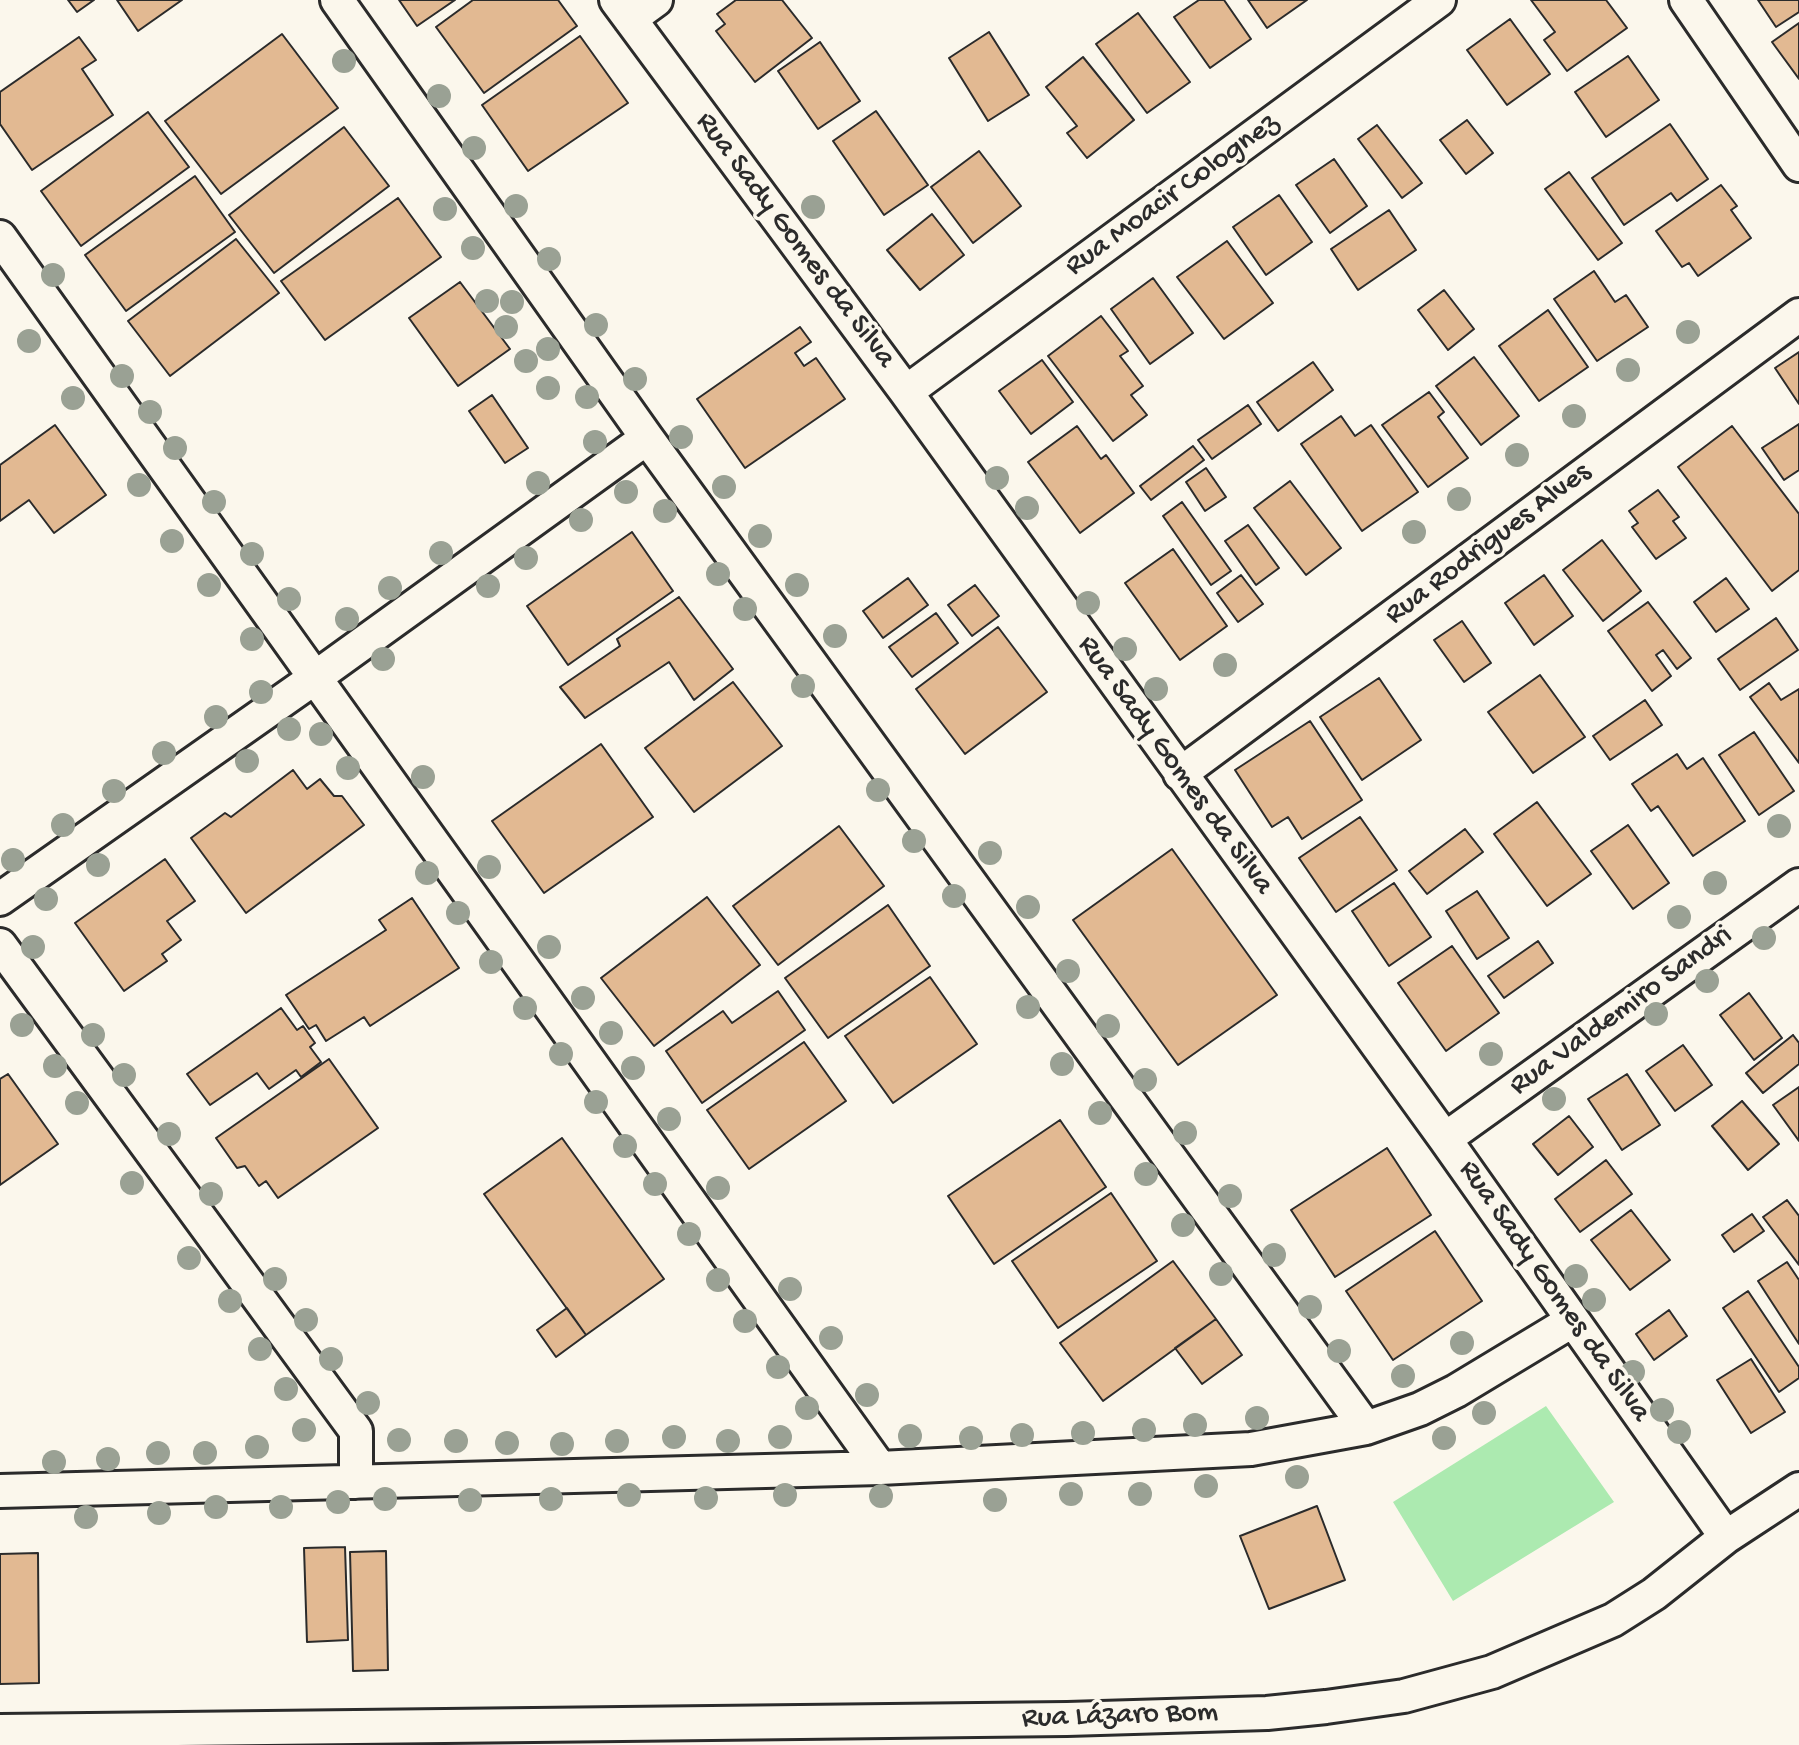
<!DOCTYPE html>
<html>
<head>
<meta charset="utf-8">
<style>
	body { margin:0 }
	canvas { display:block; background:#fbf7ec }
</style>
</head>
<body>
<canvas width="1799" height="1745"></canvas>
<script>
const g = document.querySelector('canvas').getContext('2d');
g.lineJoin = 'round';
function fill(path, color) { g.fillStyle = color; g.fill(path, 'evenodd'); }
const poly = rows => new Path2D(rows.map(r => 'M' + r).join(''));
function stroke(path, color, width, dash) { g.strokeStyle = color; g.lineWidth = width; g.lineCap = dash ? 'butt' : 'round'; g.setLineDash(dash || []); g.stroke(path); }
function write(font, color, halo, rows, align = 'center') {
  g.font = font + ' "Gochi Hand",sans-serif'; g.lineWidth = 7; g.setLineDash([]); g.textBaseline = 'middle'; g.strokeStyle = halo; g.fillStyle = color; for (const [text, x, y, turn = 0] of rows) {
    g.save(); g.translate(x, y); g.rotate((+turn || 0) * Math.PI / 180); g.textAlign = isNaN(turn) ? turn : align; if (halo) g.strokeText(text, 0, 0); g.fillText(text, 0, 0); g.restore();
  }
}
const green = poly([
	[1546,1406,1614,1502,1453,1601,1393,1502]
]);
const building = poly([
	[68,0,94,0,77,12,68,0],
	[117,0,182,0,138,31,117,0],
	[399,0,455,0,417,26,399,0],
	[473,0,558,0,577,26,484,93,436,27,473,0],
	[736,0,782,0,812,38,755,82,716,31,725,24,717,14,736,0],
	[1199,0,1224,0,1251,39,1210,68,1174,17,1199,0],
	[1248,0,1307,0,1267,28,1248,0],
	[1531,0,1606,0,1627,28,1567,71,1544,40,1555,32,1531,0],
	[1758,0,1799,0,1799,12,1776,27,1758,0],
	[1138,13,1190,82,1147,113,1096,44,1138,13],
	[1510,19,1550,74,1507,105,1467,50,1510,19],
	[1799,23,1799,79,1772,42,1799,23],
	[989,32,1029,95,988,121,949,58,989,32],
	[282,34,338,108,221,194,165,121,282,34],
	[580,36,628,103,528,171,482,105,580,36],
	[79,37,96,60,82,69,113,115,32,170,0,124,0,92,79,37],
	[820,42,860,101,818,129,778,71,820,42],
	[1628,56,1659,100,1606,137,1575,92,1628,56],
	[1083,57,1134,120,1087,158,1067,133,1077,126,1046,87,1083,57],
	[876,111,928,185,884,215,833,141,876,111],
	[148,112,189,167,81,246,41,191,148,112],
	[1467,120,1493,153,1466,174,1440,140,1467,120],
	[1670,124,1708,179,1677,201,1671,193,1624,225,1592,178,1670,124],
	[1377,125,1422,183,1402,198,1358,139,1377,125],
	[344,127,389,186,274,273,229,215,344,127],
	[979,151,1021,206,973,243,931,187,979,151],
	[1334,159,1367,206,1330,233,1296,185,1334,159],
	[1569,172,1622,243,1598,260,1545,189,1569,172],
	[195,176,235,232,126,311,85,255,195,176],
	[1721,185,1737,206,1731,210,1751,238,1698,276,1689,263,1682,267,1656,231,1721,185],
	[1279,195,1312,242,1266,275,1233,227,1279,195],
	[398,198,441,257,325,340,281,281,398,198],
	[1389,210,1416,250,1358,290,1331,249,1389,210],
	[932,214,964,255,920,290,887,250,932,214],
	[236,239,279,293,170,376,128,321,236,239],
	[1227,241,1273,303,1224,339,1177,277,1227,241],
	[1594,271,1615,302,1626,295,1648,327,1597,361,1554,299,1594,271],
	[1153,278,1193,333,1150,364,1111,309,1153,278],
	[460,282,510,349,458,386,409,318,460,282],
	[1444,290,1474,329,1448,350,1418,310,1444,290],
	[1548,310,1588,367,1539,401,1499,346,1548,310],
	[1101,316,1128,351,1120,356,1143,386,1131,395,1147,415,1113,441,1048,356,1101,316],
	[800,327,811,342,795,353,804,366,816,358,845,399,745,468,697,399,800,327],
	[1799,352,1799,404,1775,368,1799,352],
	[1474,357,1519,416,1481,445,1436,386,1474,357],
	[1042,360,1073,402,1031,434,999,391,1042,360],
	[1313,362,1333,390,1278,431,1257,402,1313,362],
	[1429,392,1444,412,1438,417,1468,458,1428,487,1382,425,1429,392],
	[492,395,528,448,505,463,469,411,492,395],
	[1248,405,1261,424,1212,459,1198,440,1248,405],
	[1341,416,1355,436,1371,425,1418,492,1362,531,1301,444,1341,416],
	[1799,424,1799,470,1784,480,1762,448,1799,424],
	[55,425,106,495,54,533,29,500,0,521,0,465,55,425],
	[1077,426,1101,459,1106,455,1134,493,1080,533,1028,462,1077,426],
	[1732,426,1799,514,1799,570,1772,591,1678,467,1732,426],
	[1193,446,1204,460,1151,500,1140,486,1193,446],
	[1206,468,1226,497,1205,511,1186,482,1206,468],
	[1290,481,1341,548,1306,575,1254,508,1290,481],
	[1658,490,1679,517,1673,521,1686,538,1656,559,1632,527,1638,523,1629,511,1658,490],
	[1182,502,1231,571,1211,585,1163,516,1182,502],
	[1248,525,1279,568,1256,585,1225,541,1248,525],
	[632,532,673,591,568,665,527,606,632,532],
	[1602,540,1641,591,1603,621,1563,570,1602,540],
	[1173,549,1227,626,1180,660,1125,583,1173,549],
	[1241,575,1263,604,1238,622,1217,593,1241,575],
	[1544,575,1573,616,1534,645,1505,603,1544,575],
	[908,578,928,605,883,638,863,611,908,578],
	[1726,578,1749,609,1716,632,1694,602,1726,578],
	[975,585,999,616,972,636,948,605,975,585],
	[679,597,733,669,694,700,669,662,585,718,560,687,620,646,617,639,679,597],
	[1648,602,1691,658,1677,669,1663,650,1656,655,1671,676,1652,691,1608,631,1648,602],
	[936,613,958,643,912,677,889,647,936,613],
	[1776,618,1798,650,1740,690,1718,659,1776,618],
	[1462,621,1491,663,1464,682,1434,640,1462,621],
	[998,627,1047,692,965,754,916,689,998,627],
	[1540,675,1585,737,1533,773,1488,712,1540,675],
	[1379,678,1421,740,1362,780,1320,717,1379,678],
	[733,682,782,746,694,812,645,748,733,682],
	[1769,683,1781,700,1799,689,1799,763,1750,697,1769,683],
	[1645,700,1662,725,1610,760,1593,736,1645,700],
	[1310,721,1362,800,1302,839,1288,817,1272,827,1235,770,1310,721],
	[1754,732,1794,791,1759,815,1719,755,1754,732],
	[601,744,653,817,544,893,492,821,601,744],
	[1677,754,1687,769,1703,758,1745,821,1693,856,1658,806,1651,811,1632,784,1677,754],
	[293,770,307,789,320,779,334,796,342,796,364,825,246,913,191,838,225,813,231,817,293,770],
	[1537,802,1591,874,1547,906,1494,834,1537,802],
	[1360,817,1397,870,1336,912,1299,858,1360,817],
	[1628,825,1669,883,1633,909,1591,851,1628,825],
	[839,826,884,886,778,965,733,906,839,826],
	[1465,829,1483,852,1427,894,1409,871,1465,829],
	[1172,849,1277,995,1178,1065,1073,920,1172,849],
	[165,859,195,901,167,921,181,940,162,954,167,961,124,991,75,923,165,859],
	[1394,883,1431,937,1389,966,1352,911,1394,883],
	[1477,891,1509,938,1477,959,1446,911,1477,891],
	[707,897,760,965,654,1046,601,978,707,897],
	[412,898,459,968,370,1026,364,1017,326,1041,316,1025,309,1029,286,995,386,930,379,920,412,898],
	[888,905,930,966,828,1038,785,978,888,905],
	[1538,941,1553,963,1504,998,1488,976,1538,941],
	[1452,946,1499,1013,1446,1051,1398,983,1452,946],
	[930,977,977,1044,893,1103,845,1036,930,977],
	[778,991,805,1030,702,1103,666,1051,723,1011,732,1023,778,991],
	[1749,993,1782,1038,1754,1060,1720,1015,1749,993],
	[281,1008,297,1030,303,1026,315,1043,310,1047,321,1062,301,1077,296,1070,269,1089,257,1073,210,1105,187,1074,281,1008],
	[1793,1035,1799,1043,1799,1064,1763,1093,1746,1073,1793,1035],
	[804,1042,846,1101,749,1169,707,1110,804,1042],
	[1683,1045,1712,1085,1675,1111,1646,1071,1683,1045],
	[329,1059,378,1128,278,1198,266,1181,259,1186,245,1166,237,1168,216,1138,329,1059],
	[8,1074,58,1144,0,1185,0,1079,8,1074],
	[1627,1074,1660,1125,1622,1150,1588,1099,1627,1074],
	[1799,1087,1799,1141,1773,1105,1799,1087],
	[1742,1101,1779,1144,1748,1170,1712,1126,1742,1101],
	[1569,1116,1593,1147,1558,1175,1533,1144,1569,1116],
	[1060,1120,1106,1187,994,1264,948,1196,1060,1120],
	[562,1138,664,1279,586,1335,484,1194,562,1138],
	[1387,1148,1431,1215,1335,1277,1291,1210,1387,1148],
	[1606,1160,1632,1194,1580,1232,1555,1199,1606,1160],
	[1111,1193,1157,1261,1058,1328,1012,1261,1111,1193],
	[1787,1200,1799,1216,1799,1265,1763,1217,1787,1200],
	[1631,1210,1670,1260,1630,1290,1591,1240,1631,1210],
	[1752,1214,1764,1231,1734,1252,1722,1235,1752,1214],
	[1435,1231,1482,1301,1393,1360,1346,1291,1435,1231],
	[1173,1261,1216,1319,1103,1401,1060,1343,1173,1261],
	[1787,1262,1799,1280,1799,1344,1758,1281,1787,1262],
	[1748,1291,1799,1367,1799,1378,1779,1392,1723,1308,1748,1291],
	[567,1308,586,1335,556,1357,537,1330,567,1308],
	[1669,1310,1687,1336,1654,1360,1636,1334,1669,1310],
	[1216,1319,1242,1355,1202,1384,1175,1348,1216,1319],
	[1751,1359,1785,1412,1751,1433,1717,1380,1751,1359],
	[1317,1506,1345,1580,1269,1609,1240,1536,1317,1506],
	[345,1547,348,1640,307,1642,304,1548,345,1547],
	[386,1551,388,1670,353,1671,350,1552,386,1551],
	[38,1553,39,1683,0,1684,0,1554,38,1553]
]);
const minor = poly([
	[337,0,647,438,1366,1428],
	[616,0,906,392,1445,1139,1726,1537],
	[1686,0,1799,165],
	[630,19,656,0],
	[0,237,880,1468],
	[906,392,1439,0],
	[1180,774,1799,315],
	[0,899,316,677,647,438],
	[0,945,356,1431,356,1482],
	[1445,1139,1799,885],
	[0,1491,880,1468,1251,1449,1366,1428,1420,1409,1456,1391,1572,1321],
	[0,1731,1067,1719,1267,1713,1326,1707,1404,1696,1492,1672,1613,1620,1654,1594,1726,1537,1799,1489]
]);
const trees = [
	[344,61],
	[439,96],
	[474,148],
	[516,206],
	[813,207],
	[445,209],
	[473,248],
	[549,259],
	[53,275],
	[487,301],
	[512,302],
	[596,325],
	[506,327],
	[1688,332],
	[29,341],
	[548,349],
	[526,361],
	[1628,370],
	[122,376],
	[635,379],
	[548,388],
	[587,397],
	[73,398],
	[150,412],
	[1574,416],
	[681,437],
	[595,442],
	[175,448],
	[1517,455],
	[997,478],
	[538,483],
	[139,485],
	[724,487],
	[626,492],
	[1459,499],
	[214,502],
	[1027,508],
	[665,511],
	[581,520],
	[1414,532],
	[760,536],
	[172,541],
	[441,553],
	[252,554],
	[526,558],
	[718,574],
	[209,585],
	[797,585],
	[488,586],
	[390,588],
	[289,599],
	[1088,603],
	[745,609],
	[347,619],
	[835,636],
	[252,639],
	[1125,649],
	[383,659],
	[1225,665],
	[803,686],
	[1156,689],
	[261,692],
	[216,717],
	[289,729],
	[321,734],
	[164,753],
	[247,761],
	[348,768],
	[423,777],
	[878,790],
	[114,791],
	[63,825],
	[1779,826],
	[914,841],
	[990,853],
	[13,860],
	[98,865],
	[489,867],
	[427,873],
	[1715,883],
	[954,896],
	[46,899],
	[1028,907],
	[458,913],
	[1679,917],
	[1764,938],
	[33,947],
	[549,947],
	[491,962],
	[1068,971],
	[1707,981],
	[583,998],
	[1028,1007],
	[525,1008],
	[1656,1014],
	[22,1025],
	[1108,1026],
	[611,1033],
	[93,1035],
	[561,1054],
	[1491,1054],
	[1062,1064],
	[55,1066],
	[633,1068],
	[124,1075],
	[1145,1080],
	[1554,1099],
	[596,1102],
	[77,1103],
	[1100,1113],
	[669,1119],
	[1185,1133],
	[169,1134],
	[625,1146],
	[1146,1174],
	[132,1183],
	[655,1184],
	[718,1188],
	[211,1194],
	[1230,1196],
	[1183,1225],
	[689,1234],
	[1274,1255],
	[189,1258],
	[1221,1274],
	[1576,1276],
	[275,1279],
	[718,1280],
	[790,1289],
	[1594,1300],
	[230,1301],
	[1310,1307],
	[306,1320],
	[745,1321],
	[831,1338],
	[1462,1343],
	[260,1349],
	[1339,1351],
	[331,1359],
	[778,1367],
	[1633,1372],
	[1403,1376],
	[286,1389],
	[867,1395],
	[368,1403],
	[807,1408],
	[1662,1410],
	[1484,1413],
	[1257,1418],
	[1195,1425],
	[304,1430],
	[1144,1430],
	[1679,1432],
	[1083,1433],
	[1022,1435],
	[910,1436],
	[674,1437],
	[780,1437],
	[971,1438],
	[1444,1438],
	[399,1440],
	[456,1441],
	[617,1441],
	[728,1441],
	[507,1443],
	[562,1444],
	[257,1447],
	[158,1453],
	[205,1453],
	[108,1459],
	[54,1462],
	[1297,1477],
	[1206,1486],
	[1071,1494],
	[1140,1494],
	[629,1495],
	[785,1495],
	[881,1496],
	[706,1498],
	[385,1499],
	[551,1499],
	[470,1500],
	[995,1500],
	[338,1502],
	[216,1507],
	[281,1507],
	[159,1513],
	[86,1517]
];
const streetNames = [
	["Rua Moacir Colognez",1173,196,-36],
	["Rua Sady Gomes da Silva",794,241,53],
	["Rua Rodrigues Alves",1489,545,-37],
	["Rua Sady Gomes da Silva",1174,766,54],
	["Rua Valdemiro Sandri",1622,1012,-36],
	["Rua Sady Gomes da Silva",1553,1292,55],
	["Rua Lázaro Bom",1120,1717,-2]
];
fill(green, '#aceab0');
fill(building, '#e2b992');
stroke(building, '#2b2b2b', 2);
stroke(minor, '#2b2b2b', 38);
stroke(minor, '#fbf7ec', 32);
g.fillStyle = '#9aa194';
for (const [x, y] of trees) { g.beginPath(); g.arc(x, y, 12, 0, 2 * Math.PI); g.fill(); }
write('30px', '#2b2b2b', '#fbf7ec', streetNames);
</script>
</body>
</html>
